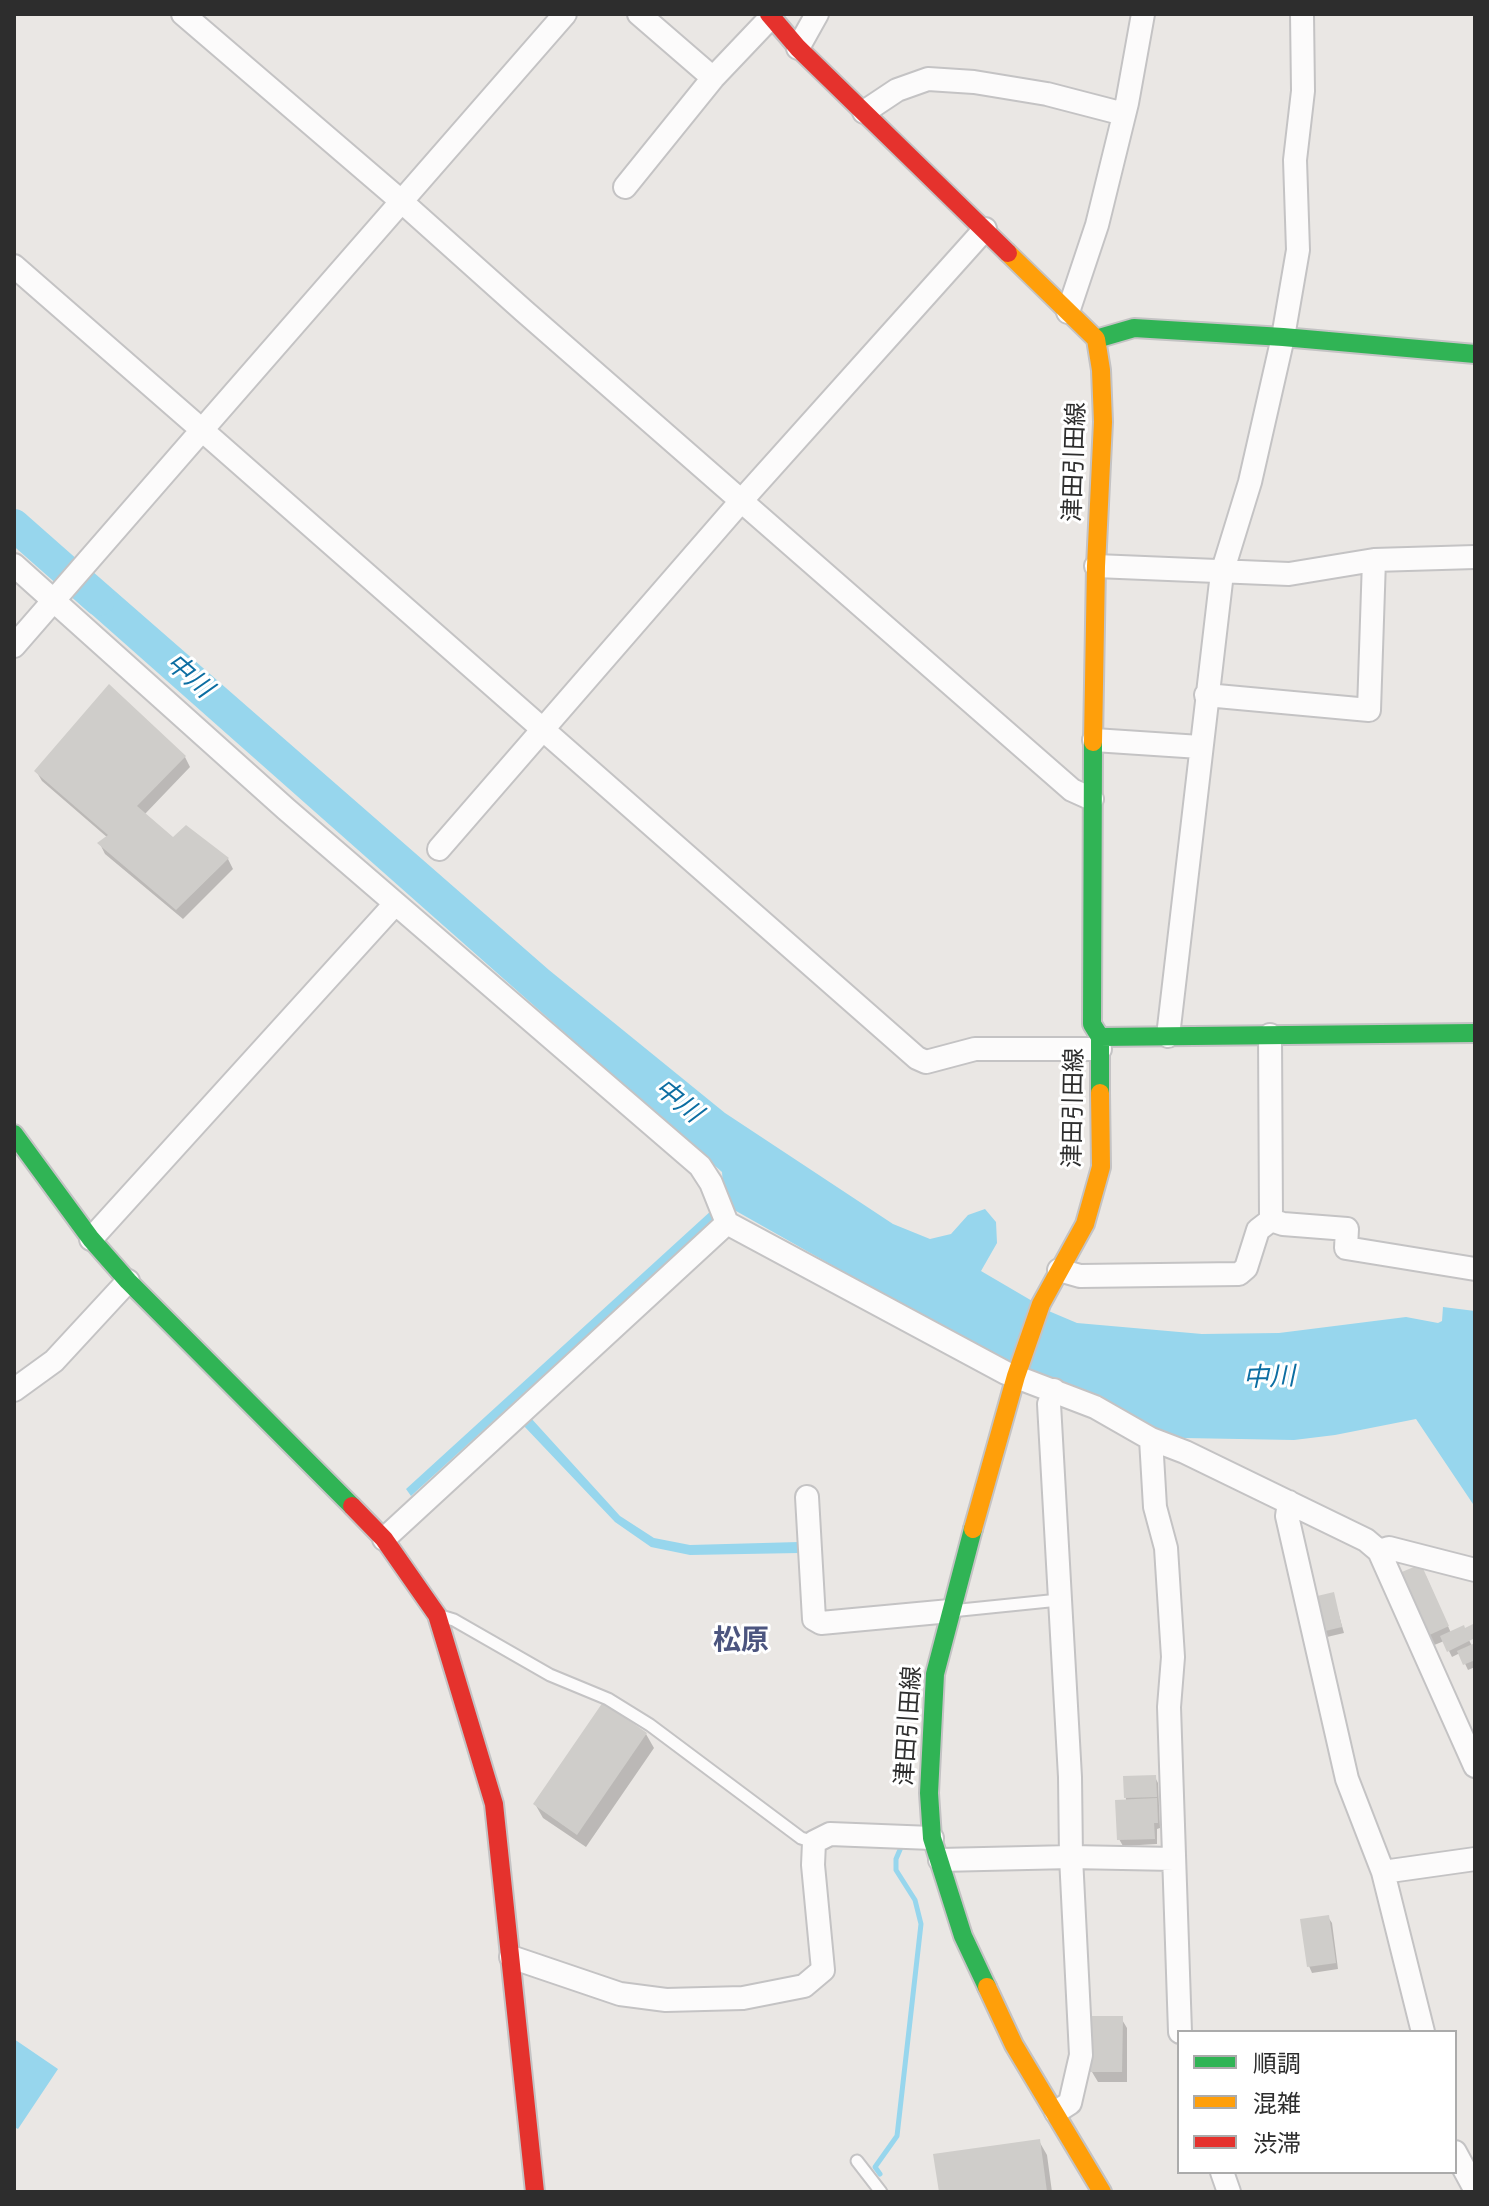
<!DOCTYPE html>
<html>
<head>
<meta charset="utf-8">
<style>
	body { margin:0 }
	#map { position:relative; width:1489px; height:2206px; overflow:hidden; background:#eae7e4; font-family:"Titillium Web","Noto Sans JP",sans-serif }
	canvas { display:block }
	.frame { position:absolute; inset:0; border:16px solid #2d2d2d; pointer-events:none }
	.legend { position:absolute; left:1177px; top:2030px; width:280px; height:144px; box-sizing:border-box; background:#fff; border:2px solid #ababab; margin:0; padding:10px 14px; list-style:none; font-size:24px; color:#2d2d2d }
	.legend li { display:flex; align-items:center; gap:16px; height:40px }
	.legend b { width:40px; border:2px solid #ababab }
</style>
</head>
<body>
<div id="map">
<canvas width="1489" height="2206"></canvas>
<div class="frame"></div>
<ul class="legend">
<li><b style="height:10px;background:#30b455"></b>順調</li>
<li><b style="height:10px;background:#ff9f0a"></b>混雑</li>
<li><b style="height:10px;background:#e5322d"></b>渋滞</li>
</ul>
</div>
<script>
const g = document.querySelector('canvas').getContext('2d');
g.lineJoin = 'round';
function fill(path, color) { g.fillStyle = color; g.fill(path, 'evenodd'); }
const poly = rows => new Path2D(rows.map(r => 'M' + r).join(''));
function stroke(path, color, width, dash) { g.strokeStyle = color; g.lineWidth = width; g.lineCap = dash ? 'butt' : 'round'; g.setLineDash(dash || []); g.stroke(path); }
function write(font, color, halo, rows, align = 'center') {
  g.font = font + ' "Titillium Web","Noto Sans JP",sans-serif'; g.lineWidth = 6; g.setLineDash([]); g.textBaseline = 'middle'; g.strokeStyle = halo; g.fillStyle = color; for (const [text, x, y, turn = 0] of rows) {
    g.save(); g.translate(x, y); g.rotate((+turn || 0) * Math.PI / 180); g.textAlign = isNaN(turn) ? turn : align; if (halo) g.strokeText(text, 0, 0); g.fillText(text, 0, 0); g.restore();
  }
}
const water = poly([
	[92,571,549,970,725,1113,893,1224,930,1239,951,1234,968,1215,985,1209,996,1222,997,1243,981,1271,1051,1312,1077,1323,1202,1334,1279,1333,1406,1317,1438,1323,1442,1321,1443,1307,1475,1311,1475,1507,1416,1419,1335,1435,1294,1440,1184,1438,1147,1429,1049,1377,1003,1362,729,1207,411,1496,406,1489,724,1199,722,1172,71,596],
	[530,1417,620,1516,654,1538,690,1545,799,1542,799,1553,690,1555,651,1547,615,1522,523,1425],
	[14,2039,58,2069,18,2129,14,2127]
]);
const shadow = poly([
	[185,757,190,767,144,815,173,840,228,859,233,869,183,919,105,854,100,844,108,838,42,781,36,771],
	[1426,1576,1451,1633,1466,1634,1472,1646,1475,1645,1475,1667,1468,1670,1460,1653,1452,1657,1444,1641,1432,1646,1426,1636],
	[1333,1594,1344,1633,1327,1637,1323,1631],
	[646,1734,654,1748,586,1847,543,1818,535,1804],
	[1155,1777,1158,1783,1160,1828,1157,1829,1157,1844,1123,1846,1119,1839,1126,1801,1125,1778],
	[1328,1917,1332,1923,1338,1969,1312,1973,1309,1966],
	[1121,2018,1127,2028,1127,2082,1098,2082,1092,2072],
	[1039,2141,1047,2155,1052,2192,941,2192]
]);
const stream = poly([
	[880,2174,875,2167,897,2136,921,1924,915,1900,896,1870,896,1859,902,1845]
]);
const river = poly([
	[14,525,99,600]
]);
const building = poly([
	[109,684,186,756,137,806,173,837,186,825,229,858,176,910,97,843,108,835,34,771],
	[1421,1564,1449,1626,1425,1637,1397,1574],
	[1334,1592,1342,1627,1321,1632,1313,1597],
	[1475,1623,1475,1638,1447,1652,1440,1636,1464,1625,1465,1628],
	[1475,1643,1475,1660,1463,1665,1457,1651],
	[603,1702,647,1733,577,1835,533,1804],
	[1156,1775,1157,1797,1124,1798,1123,1776],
	[1157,1798,1158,1823,1154,1823,1155,1839,1117,1840,1115,1800],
	[1329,1915,1336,1963,1307,1967,1300,1919],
	[1091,2016,1123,2016,1122,2072,1090,2072],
	[1040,2139,1047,2192,939,2192,933,2154]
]);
const lane = poly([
	[951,1611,1059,1600],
	[441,1616,454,1620,550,1675,608,1699,650,1725,801,1838,814,1842],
	[857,2161,881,2192]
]);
const street = poly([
	[183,14,401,201,524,311,1072,790,1092,799],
	[565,14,202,430,917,1058,926,1062,975,1049,1100,1049],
	[639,14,713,78],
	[798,48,817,14],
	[864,112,897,90,928,79,974,82,1047,94,1124,114],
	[625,187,713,78,771,17],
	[14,266,202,430,14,646],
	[1068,312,1097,225,1127,103,1143,14],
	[14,565,286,809,700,1166,711,1183,727,1223,1006,1373,1095,1407,1151,1439,1185,1452,1366,1540,1379,1551,1475,1766],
	[1096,566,1289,574,1374,560,1475,557],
	[1206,695,1369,710,1374,560],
	[1094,740,1200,747],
	[439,849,742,500,985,229],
	[1168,1036,1222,573,1250,482,1283,337,1298,250,1295,160,1303,91,1302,14],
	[1271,1220,1283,1224,1347,1229,1346,1248,1475,1269],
	[91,1239,395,904],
	[1059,1270,1080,1276,1239,1274,1246,1268,1258,1230,1271,1220,1270,1035],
	[14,1390,54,1361,128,1281],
	[1054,1390,1049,1404,1070,1777,1071,1857,1081,2055,1070,2103,1056,2112],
	[1151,1439,1155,1507,1166,1548,1173,1657,1169,1707,1180,2032],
	[807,1497,814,1619,821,1623,950,1611],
	[1289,1502,1287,1516,1347,1779,1383,1872,1423,2032],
	[384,1539,727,1223],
	[1379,1551,1389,1548,1475,1570],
	[940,1860,1071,1857,1174,1859],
	[1383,1872,1475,1859],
	[511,1957,620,1994,666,2000,743,1998,804,1986,823,1970,813,1865,814,1842,830,1834,932,1838],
	[1455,2152,1475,2189],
	[1222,2172,1229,2192]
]);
const fast = poly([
	[1096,339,1134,328,1283,337,1475,354],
	[1093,742,1092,1024,1100,1037,1100,1093],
	[1100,1037,1475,1033],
	[14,1134,91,1239,128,1281,352,1506],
	[973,1529,935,1674,929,1793,932,1838,963,1936,987,1987]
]);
const slow = poly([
	[1008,253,1096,339],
	[1093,742,1096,566,1103,422,1101,370,1096,339],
	[973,1529,1016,1376,1041,1304,1085,1224,1101,1167,1100,1093],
	[987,1987,1014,2045,1102,2192]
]);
const jam = poly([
	[769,14,798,48,1008,253],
	[352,1506,384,1539,437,1615,494,1804,535,2192]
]);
const streetNames = [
	["津田引田線",1076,462,-88],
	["津田引田線",1075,1108,-89],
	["津田引田線",910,1726,-86]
];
const waterNames = [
	["中川",188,677,41],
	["中川",677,1102,39],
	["中川",1269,1379,-2]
];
const quarterNames = [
	["松原",741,1642]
];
fill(water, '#97d6ed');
fill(shadow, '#0003');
stroke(stream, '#97d6ed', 5);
stroke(river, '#97d6ed', 32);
fill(building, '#cfcdca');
stroke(lane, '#c4c3c4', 15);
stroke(street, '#c4c3c4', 26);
stroke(fast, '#c4c3c4', 22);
stroke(slow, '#c4c3c4', 22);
stroke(jam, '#c4c3c4', 22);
stroke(lane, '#fcfbfb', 11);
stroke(street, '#fcfbfb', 22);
stroke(fast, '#30b455', 18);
stroke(slow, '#ff9f0a', 18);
stroke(jam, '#e5322d', 18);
write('24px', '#2d2d2d', '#fff', streetNames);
write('italic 26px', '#0c6ea2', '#fff', waterNames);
write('bold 28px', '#4c557f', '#fff', quarterNames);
</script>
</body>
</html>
